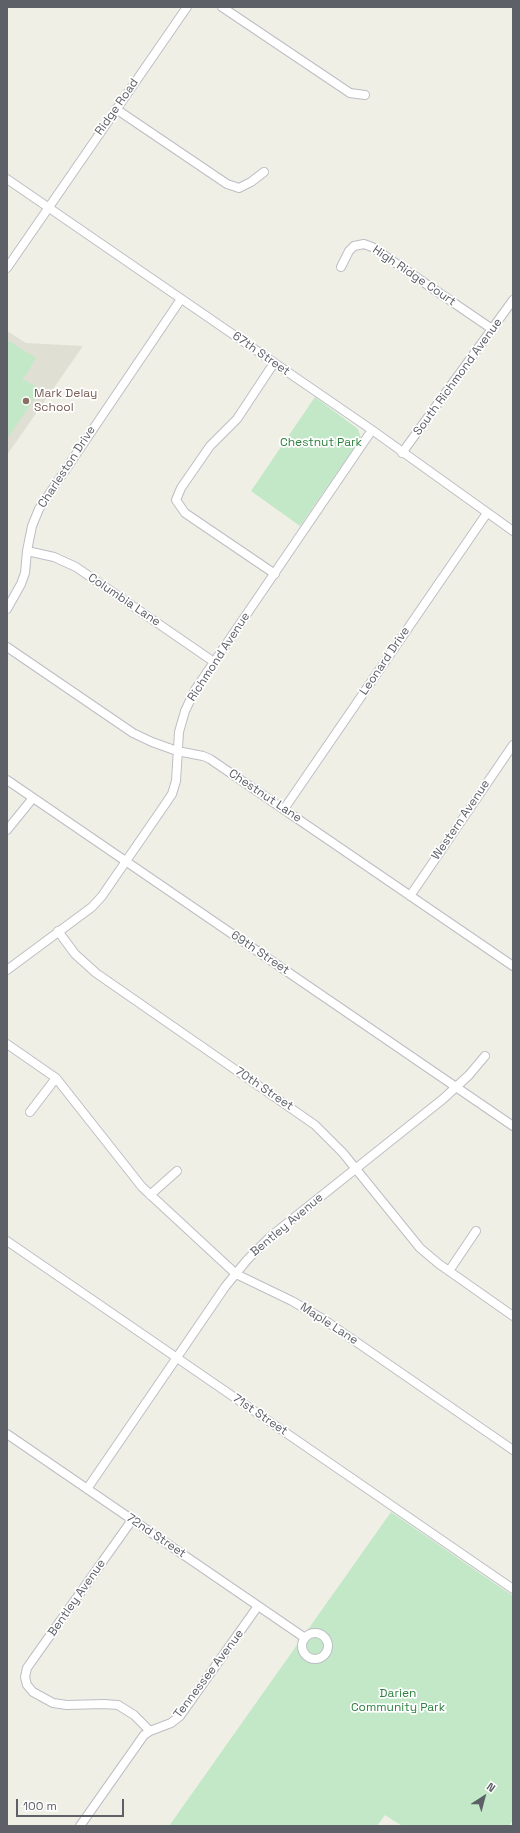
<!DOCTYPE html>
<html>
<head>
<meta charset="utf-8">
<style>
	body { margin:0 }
	#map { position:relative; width:520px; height:1833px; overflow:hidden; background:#f0efe6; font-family:"Space Grotesk",sans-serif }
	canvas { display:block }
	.frame { position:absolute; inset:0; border:8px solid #5d6067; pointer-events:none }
	.north { position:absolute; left:464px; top:1777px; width:40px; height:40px; -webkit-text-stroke:3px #fff; paint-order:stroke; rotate:36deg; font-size:11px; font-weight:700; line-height:16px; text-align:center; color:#5d6067 }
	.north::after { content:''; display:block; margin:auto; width:14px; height:18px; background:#5d6067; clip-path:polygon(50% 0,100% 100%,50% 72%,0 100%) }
	.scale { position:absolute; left:16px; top:1799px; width:108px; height:18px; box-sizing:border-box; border:2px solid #5d6067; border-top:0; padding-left:5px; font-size:12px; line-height:14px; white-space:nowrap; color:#5d6067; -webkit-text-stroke:3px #fff; paint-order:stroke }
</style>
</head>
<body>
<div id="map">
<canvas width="520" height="1833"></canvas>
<div class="frame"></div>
<div class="north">N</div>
<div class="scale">100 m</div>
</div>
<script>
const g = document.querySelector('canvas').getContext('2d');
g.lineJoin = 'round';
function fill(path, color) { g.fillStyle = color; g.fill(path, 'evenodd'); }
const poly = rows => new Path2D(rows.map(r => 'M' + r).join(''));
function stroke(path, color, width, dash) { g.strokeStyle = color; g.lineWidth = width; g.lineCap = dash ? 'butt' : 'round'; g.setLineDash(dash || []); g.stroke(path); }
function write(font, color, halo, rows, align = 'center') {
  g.font = font + ' "Space Grotesk",sans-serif'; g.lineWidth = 3.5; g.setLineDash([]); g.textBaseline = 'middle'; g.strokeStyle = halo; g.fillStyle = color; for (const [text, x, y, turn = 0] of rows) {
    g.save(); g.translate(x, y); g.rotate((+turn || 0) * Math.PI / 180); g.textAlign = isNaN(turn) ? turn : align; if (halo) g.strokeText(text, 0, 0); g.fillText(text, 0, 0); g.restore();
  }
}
const education = poly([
	[7,331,26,343,83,346,7,455]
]);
const green = poly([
	[7,340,36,358,27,373,22,379,41,389,9,436,7,436],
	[315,397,358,429,361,438,300,526,251,491],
	[391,1512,513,1596,513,1820,509,1826,402,1826,385,1815,377,1826,169,1826]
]);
const minor = poly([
	[222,7,350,93,365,95],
	[116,109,227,184,239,188,251,182,264,172],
	[7,179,372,430,513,531],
	[341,267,349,251,354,246,364,244,372,247,492,329],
	[7,268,187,7],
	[274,363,237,419,210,446,181,488,176,500,185,513,275,574],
	[402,453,513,300],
	[27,551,54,557,76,567,214,662],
	[7,609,21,584,25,573,27,551,32,526,39,509,181,299],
	[7,647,133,733,152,742,177,751,203,756,210,759,513,966],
	[7,780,513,1126],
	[284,809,487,513],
	[7,830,33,798],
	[410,896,513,745],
	[58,931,75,954,96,973,315,1125,343,1153,420,1248,439,1264,513,1316],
	[7,970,92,907,102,896,166,803,172,794,176,781,179,732,185,711,195,690,372,430],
	[7,1044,56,1078,142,1187,236,1274,292,1301,323,1319,513,1450],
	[30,1112,56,1078],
	[150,1195,177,1171],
	[7,1241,513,1589],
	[449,1271,476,1231],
	[7,1434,305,1638],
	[87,1489,225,1287,247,1260,270,1237,443,1099,469,1075,485,1056],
	[132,1520,34,1658,27,1668,25,1677,27,1685,33,1692,53,1703,67,1705,104,1704,118,1705,134,1715,150,1731],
	'302 1646a13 13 0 1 1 26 0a13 13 0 1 1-26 0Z',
	[80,1826,144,1735,150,1731,171,1723,180,1716,258,1606]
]);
const markers = [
	[26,401,4,"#8d6e63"]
];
const streetNames = [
	["Ridge Road",117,107,-55],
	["High Ridge Court",414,276,34],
	["67th Street",261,354,35],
	["South Richmond Avenue",458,377,-54],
	["Charleston Drive",67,467,-57],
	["Columbia Lane",124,600,34],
	["Richmond Avenue",219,657,-57],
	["Leonard Drive",385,661,-56],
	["Chestnut Lane",265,796,34],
	["Western Avenue",461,820,-56],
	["69th Street",260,953,34],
	["70th Street",264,1089,34],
	["Bentley Avenue",287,1225,-40],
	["Maple Lane",329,1324,33],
	["71st Street",260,1415,34],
	["72nd Street",156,1536,34],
	["Bentley Avenue",77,1598,-55],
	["Tennessee Avenue",209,1674,-53]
];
const educationNames = [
	["Mark Delay",34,394],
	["School",34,408]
];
const parkNames = [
	["Chestnut Park",321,443],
	["Darien",398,1694],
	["Community Park",398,1708]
];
fill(education, '#e0dfd4');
fill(green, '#c2e8c7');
stroke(minor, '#bdbec5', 10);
stroke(minor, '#fff', 8);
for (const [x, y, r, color] of markers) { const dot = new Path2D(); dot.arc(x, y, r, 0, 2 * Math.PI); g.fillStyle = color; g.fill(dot); stroke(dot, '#fff', 1.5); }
write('12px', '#5d6067', '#fff', streetNames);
write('12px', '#785e54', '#fff', educationNames, 'left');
write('12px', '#308241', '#fff', parkNames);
</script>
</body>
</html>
